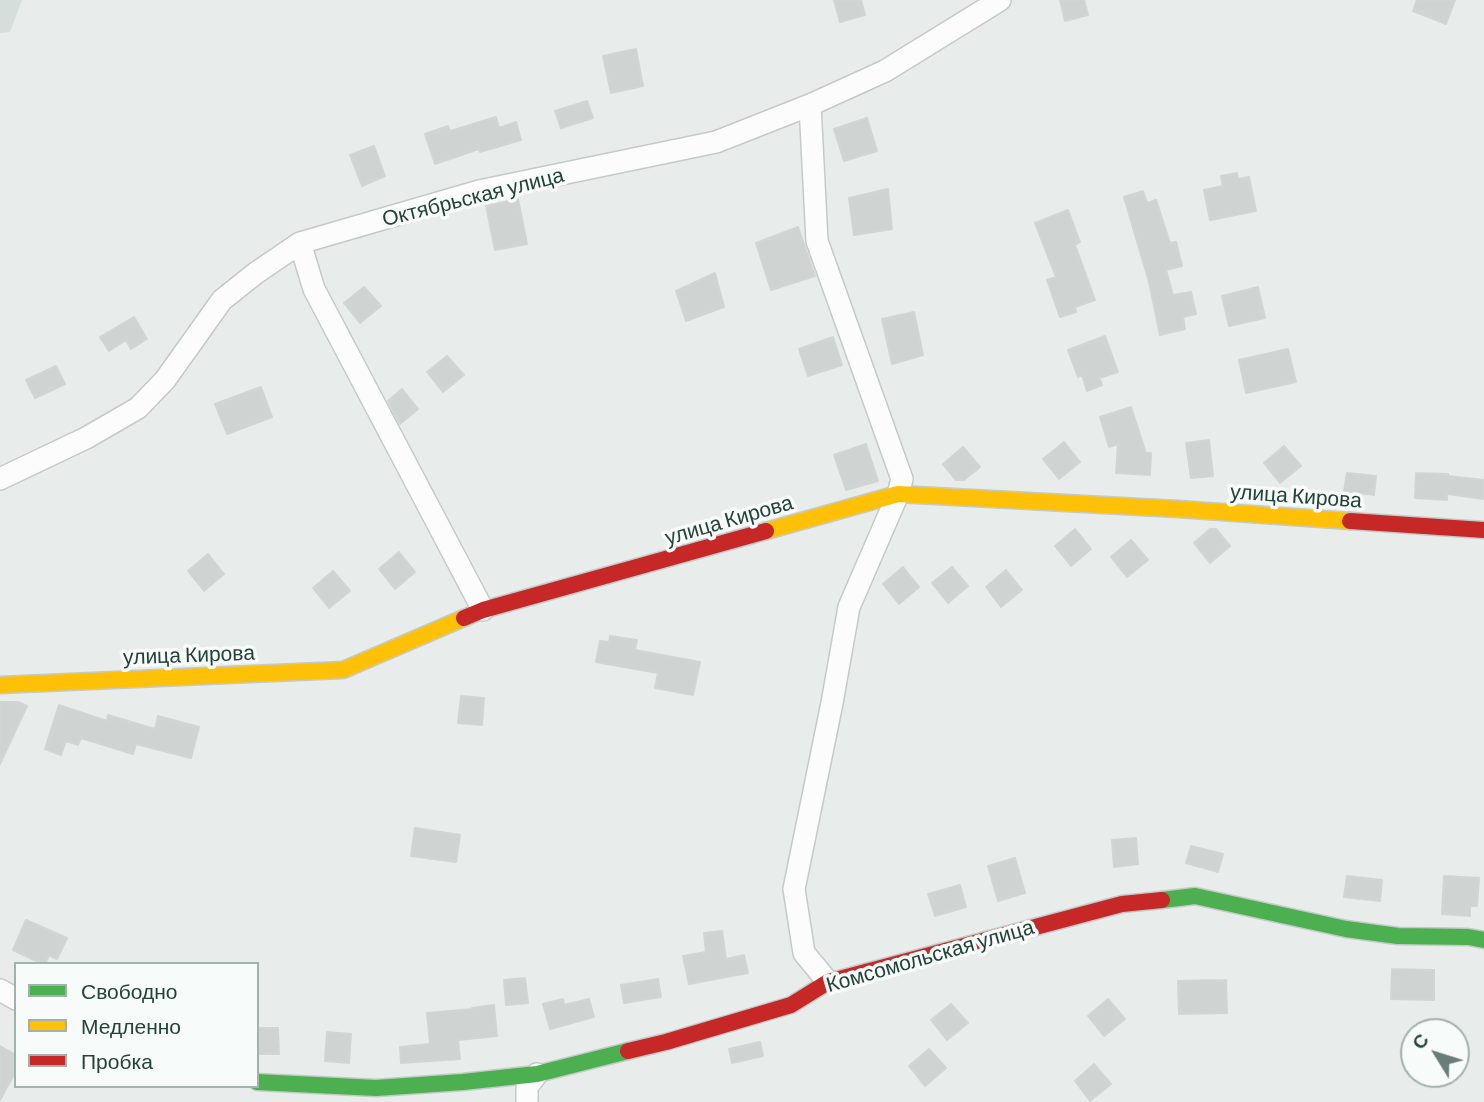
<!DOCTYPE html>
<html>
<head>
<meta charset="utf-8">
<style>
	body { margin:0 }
	#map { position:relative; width:1484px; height:1102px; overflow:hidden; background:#e8edeb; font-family:Barlow,sans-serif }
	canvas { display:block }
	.legend { position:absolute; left:14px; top:962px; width:245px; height:126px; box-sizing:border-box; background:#f7fbf9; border:2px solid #a3b1ad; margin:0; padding:9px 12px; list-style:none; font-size:21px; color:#24423a }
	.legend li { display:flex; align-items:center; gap:14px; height:35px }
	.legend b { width:35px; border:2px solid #a3b1ad }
	.north { position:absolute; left:1400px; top:1018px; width:70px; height:70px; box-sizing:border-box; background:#f7fbf9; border:2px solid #a3b1ad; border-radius:50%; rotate:308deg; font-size:19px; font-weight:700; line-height:28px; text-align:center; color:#24423a }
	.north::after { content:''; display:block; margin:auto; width:24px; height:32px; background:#697e78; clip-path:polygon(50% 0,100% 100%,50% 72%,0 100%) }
</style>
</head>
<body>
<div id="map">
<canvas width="1484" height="1102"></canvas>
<ul class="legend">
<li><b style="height:9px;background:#4caf50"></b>Свободно</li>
<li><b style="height:9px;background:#ffc107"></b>Медленно</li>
<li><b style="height:9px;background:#c62828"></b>Пробка</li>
</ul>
<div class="north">С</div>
</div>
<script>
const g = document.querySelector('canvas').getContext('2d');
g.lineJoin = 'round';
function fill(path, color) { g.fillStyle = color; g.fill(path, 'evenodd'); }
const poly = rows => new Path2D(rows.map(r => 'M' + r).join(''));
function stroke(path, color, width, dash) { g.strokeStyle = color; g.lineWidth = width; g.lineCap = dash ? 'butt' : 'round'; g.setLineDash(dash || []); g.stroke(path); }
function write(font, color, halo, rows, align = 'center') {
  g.font = font + ' Barlow,sans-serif'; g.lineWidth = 7; g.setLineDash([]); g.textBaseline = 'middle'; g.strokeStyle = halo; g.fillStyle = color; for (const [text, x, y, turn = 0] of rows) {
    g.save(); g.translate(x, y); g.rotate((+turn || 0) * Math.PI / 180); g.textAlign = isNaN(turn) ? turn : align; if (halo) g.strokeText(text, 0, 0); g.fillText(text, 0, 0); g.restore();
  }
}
const built = poly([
	[0,0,22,0,10,32,0,33]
]);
const building = poly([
	[834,0,861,0,865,15,840,22,834,0],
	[1060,0,1084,0,1088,15,1065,21,1060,0],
	[1417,0,1455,0,1446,24,1413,11,1417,0],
	[636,49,643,86,611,93,603,56,636,49],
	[587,101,593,118,561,128,555,111,587,101],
	[496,117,499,128,516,122,521,140,480,152,479,149,435,164,425,134,448,126,450,131,496,117],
	[867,118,877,151,844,161,834,129,867,118],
	[374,146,385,176,362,186,350,155,374,146],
	[1237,173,1238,179,1249,177,1256,211,1210,220,1204,190,1223,186,1221,176,1237,173],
	[888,189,892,229,854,235,849,198,888,189],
	[1143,191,1147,203,1156,200,1170,243,1176,242,1182,266,1166,270,1173,295,1191,292,1196,314,1183,317,1185,329,1160,335,1149,282,1124,197,1143,191],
	[518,199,527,244,495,250,486,206,518,199],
	[1068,210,1080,242,1075,245,1095,300,1075,307,1076,312,1060,317,1047,280,1056,277,1035,223,1068,210],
	[798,227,815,276,771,290,756,243,798,227],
	[715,273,724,307,686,321,676,291,715,273],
	[364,287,381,306,360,323,344,303,364,287],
	[1258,287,1265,318,1229,326,1222,296,1258,287],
	[914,312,923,355,892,364,882,319,914,312],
	[134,317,147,339,131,349,126,340,109,351,100,337,134,317],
	[1105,336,1118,372,1099,378,1102,385,1087,391,1082,375,1078,377,1068,350,1105,336],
	[833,337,842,365,808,376,799,349,833,337],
	[1288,349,1296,382,1246,393,1239,360,1288,349],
	[447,356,464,375,443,392,427,372,447,356],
	[56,366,65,384,35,398,26,380,56,366],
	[261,387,272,417,227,434,215,404,261,387],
	[402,389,418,409,400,424,388,401,402,389],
	[1131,407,1146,453,1151,453,1150,475,1116,473,1118,444,1109,447,1100,417,1131,407],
	[1209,440,1213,476,1191,478,1186,443,1209,440],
	[1064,442,1080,462,1059,479,1043,459,1064,442],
	[866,444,878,481,846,490,834,455,866,444],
	[1284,446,1301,466,1280,483,1264,463,1284,446],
	[963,447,980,467,964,480,956,480,943,464,963,447],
	[1347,473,1376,476,1374,495,1344,491,1347,473],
	[1416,473,1448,474,1448,476,1484,480,1484,499,1447,494,1447,500,1415,498,1416,473],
	[1075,529,1091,549,1071,566,1055,546,1075,529],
	[1210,529,1216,529,1230,546,1210,563,1194,543,1210,529],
	[1131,540,1148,560,1127,577,1111,557,1131,540],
	[399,552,415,572,395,589,379,569,399,552],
	[208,554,224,574,204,591,188,571,208,554],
	[903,567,919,587,899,604,883,584,903,567],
	[952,567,968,586,948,603,932,583,952,567],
	[1006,570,1022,590,1001,607,986,587,1006,570],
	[333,571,350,591,329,608,313,588,333,571],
	[610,636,637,640,635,650,700,662,693,695,655,688,658,673,596,662,600,641,609,642,610,636],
	[461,696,484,698,482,725,458,723,461,696],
	[1,702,18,702,27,706,0,764,0,706,1,702],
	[59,705,107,721,108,715,155,729,158,716,199,727,191,758,136,744,133,754,81,738,78,745,66,741,61,755,45,749,59,705],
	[415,828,460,835,456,862,411,856,415,828],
	[1136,838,1138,864,1114,867,1112,840,1136,838],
	[1191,846,1223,854,1218,872,1186,863,1191,846],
	[1015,858,1025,893,998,901,988,866,1015,858],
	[1347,876,1382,880,1380,901,1344,897,1347,876],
	[1444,876,1479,878,1477,906,1470,906,1470,916,1442,914,1444,876],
	[960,885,966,907,935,916,928,894,960,885],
	[26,920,67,938,57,959,49,955,45,964,43,964,13,950,26,920],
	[722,931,726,959,744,955,748,973,689,984,683,956,706,952,704,933,722,931],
	[1392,969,1434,970,1434,1000,1391,999,1392,969],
	[525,978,528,1003,506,1005,504,980,525,978],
	[658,979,661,997,624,1003,621,985,658,979],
	[1226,980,1227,1013,1179,1014,1178,981,1226,980],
	[563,999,564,1005,589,999,594,1017,550,1029,543,1004,563,999],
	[1108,999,1125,1019,1104,1036,1088,1016,1108,999],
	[951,1004,968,1023,947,1040,931,1020,951,1004],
	[494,1005,497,1036,458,1040,460,1059,401,1063,400,1047,430,1044,427,1013,472,1009,472,1008,494,1005],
	[257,1028,278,1028,279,1054,258,1054,257,1028],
	[327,1032,351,1034,349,1063,325,1061,327,1032],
	[760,1042,763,1056,732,1063,729,1049,760,1042],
	[0,1046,16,1055,16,1071,0,1100,0,1046],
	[929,1049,946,1068,925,1086,909,1066,929,1049],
	[1094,1064,1111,1084,1090,1101,1075,1081,1094,1064]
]);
const street = poly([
	[810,105,817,241,902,479,898,494,849,607,832,703,794,889,804,953,828,982],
	[300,243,314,289,483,610],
	[0,479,86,438,138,408,165,380,222,300,256,273,300,243,479,191,716,142,810,105,885,71,1000,0],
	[0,990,16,999],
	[527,1102,527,1087,537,1074]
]);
const fast = poly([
	[1162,900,1195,896,1346,929,1398,936,1468,937,1484,940],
	[257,1082,376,1088,463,1082,537,1074,628,1051]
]);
const slow = poly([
	[766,531,898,494,1178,509,1350,521],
	[0,685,343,670,464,618]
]);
const jam = poly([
	[1350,521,1484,530],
	[464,618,483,610,766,531],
	[628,1051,666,1042,791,1005,828,982,1122,904,1162,900]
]);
const streetNames = [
	["Октябрьская улица",473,197,-14],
	["улица Кирова",1296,496,4],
	["улица Кирова",729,520,-16],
	["улица Кирова",189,655,-2],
	["Комсомольская улица",930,956,-16]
];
fill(built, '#d6dedb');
fill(building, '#cfd4d2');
stroke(building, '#d1d6d4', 2);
stroke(street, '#c5cac8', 24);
stroke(fast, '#c3cbc8', 19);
stroke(slow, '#c3cbc8', 19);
stroke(jam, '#c3cbc8', 19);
stroke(street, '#fcfcfc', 21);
stroke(fast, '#4caf50', 16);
stroke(slow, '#ffc107', 16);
stroke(jam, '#c62828', 16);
write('21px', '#24423a', '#f7fbf9', streetNames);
</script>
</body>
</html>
